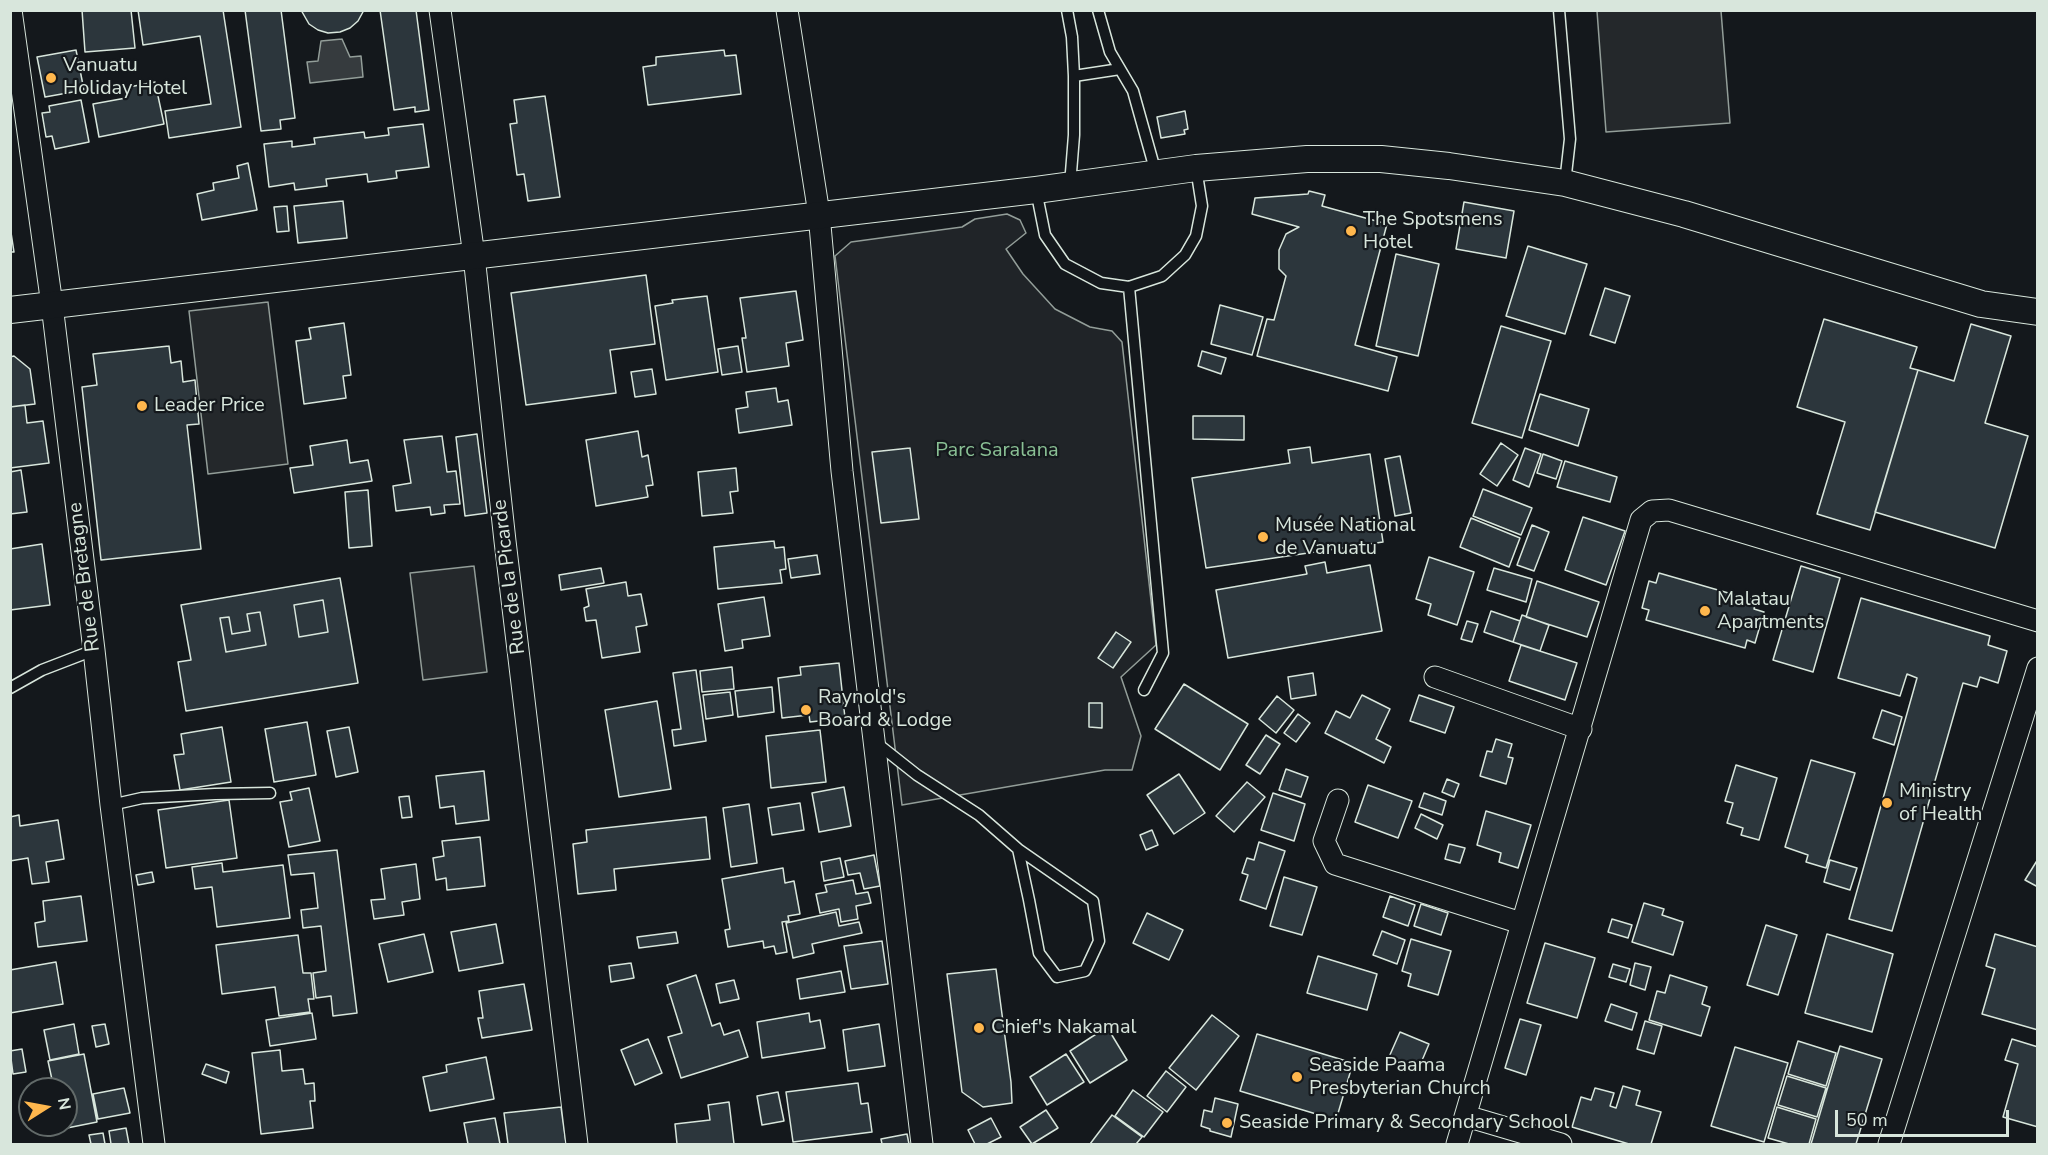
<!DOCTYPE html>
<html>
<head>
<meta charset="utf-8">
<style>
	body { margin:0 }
	#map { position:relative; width:2048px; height:1155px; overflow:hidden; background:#14181c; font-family:"Nunito Sans",sans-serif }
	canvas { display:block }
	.frame { position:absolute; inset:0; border:12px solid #d8e6dc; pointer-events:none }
	.north { position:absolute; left:18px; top:1077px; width:60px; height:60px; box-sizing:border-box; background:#14181c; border:2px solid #626a69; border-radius:50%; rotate:79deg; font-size:16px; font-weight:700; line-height:24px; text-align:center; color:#d8e6dc }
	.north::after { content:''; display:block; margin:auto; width:21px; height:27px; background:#ffb74d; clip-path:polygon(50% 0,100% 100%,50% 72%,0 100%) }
	.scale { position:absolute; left:1835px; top:1110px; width:174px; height:27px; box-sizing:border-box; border:3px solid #d8e6dc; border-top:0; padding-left:8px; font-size:18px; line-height:21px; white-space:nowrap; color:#d8e6dc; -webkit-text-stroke:4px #14181c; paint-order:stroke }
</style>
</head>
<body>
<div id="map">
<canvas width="2048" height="1155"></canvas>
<div class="frame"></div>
<div class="north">N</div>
<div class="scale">50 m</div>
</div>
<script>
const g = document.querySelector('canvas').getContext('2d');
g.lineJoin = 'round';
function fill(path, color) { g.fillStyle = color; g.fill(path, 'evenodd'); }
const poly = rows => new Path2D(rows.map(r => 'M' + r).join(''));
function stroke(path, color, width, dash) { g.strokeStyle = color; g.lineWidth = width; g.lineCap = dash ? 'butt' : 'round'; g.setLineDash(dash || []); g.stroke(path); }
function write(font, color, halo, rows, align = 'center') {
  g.font = font + ' "Nunito Sans",sans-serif'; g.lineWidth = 4.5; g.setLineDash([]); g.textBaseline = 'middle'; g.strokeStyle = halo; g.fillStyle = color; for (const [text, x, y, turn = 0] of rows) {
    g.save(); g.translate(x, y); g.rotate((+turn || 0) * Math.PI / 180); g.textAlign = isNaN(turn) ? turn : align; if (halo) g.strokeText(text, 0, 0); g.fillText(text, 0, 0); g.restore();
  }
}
const green = poly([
	[1007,214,1020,220,1026,233,1006,249,1023,274,1055,309,1090,327,1112,331,1122,342,1156,645,1121,677,1141,736,1132,770,1105,770,902,805,835,256,851,242,962,227,975,219,1007,214]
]);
const parking = poly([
	[1597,11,1721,11,1730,123,1606,132,1597,11],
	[268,302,288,464,208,474,189,311,268,302],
	[474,566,487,672,423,680,410,573,474,566]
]);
const water = poly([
	[342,39,350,57,361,56,363,77,310,83,307,62,318,61,321,41,342,39]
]);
const building = poly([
	[82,10,131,10,135,48,85,52,82,10],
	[138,10,223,10,241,127,169,138,165,111,211,104,200,36,143,45,138,10],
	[245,10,281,10,295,118,280,120,281,129,261,131,245,10],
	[301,10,364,10,358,21,350,28,340,32,328,33,318,30,309,24,301,10],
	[380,10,416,10,429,110,415,112,415,107,394,110,380,10],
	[76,50,84,90,45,97,37,57,76,50],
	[724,50,725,56,736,55,741,94,648,105,643,67,656,65,656,57,724,50],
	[155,82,164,124,99,137,93,104,126,98,124,88,155,82],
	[545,96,560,197,528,201,524,174,517,175,510,124,517,123,514,100,545,96],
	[81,100,89,142,55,149,52,136,46,137,42,113,50,112,49,106,81,100],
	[1185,111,1188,129,1184,130,1185,134,1161,138,1157,117,1185,111],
	[423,124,429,167,396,171,397,178,368,182,367,174,326,179,327,186,295,190,294,183,269,187,264,144,292,141,292,147,315,144,314,138,364,132,365,138,389,135,388,128,423,124],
	[248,163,257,210,202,220,197,194,214,190,213,183,239,178,237,166,248,163],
	[1309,191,1325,195,1322,206,1387,224,1355,345,1397,357,1388,391,1257,356,1267,319,1274,320,1286,276,1279,269,1279,250,1286,234,1299,227,1252,214,1255,198,1308,194,1309,191],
	[343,201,347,238,298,243,294,206,343,201],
	[1464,202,1514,211,1506,258,1456,249,1464,202],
	[287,206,289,231,277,232,274,207,287,206],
	[10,226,14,252,10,252,10,226],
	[1528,246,1587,264,1565,334,1506,316,1528,246],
	[1396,254,1439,264,1418,356,1376,346,1396,254],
	[646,275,655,344,610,350,616,393,526,405,511,293,646,275],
	[1605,288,1630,296,1615,343,1590,335,1605,288],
	[796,291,803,340,786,343,789,366,747,372,742,338,746,338,740,298,796,291],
	[707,296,718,372,666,380,655,306,673,303,672,300,707,296],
	[1220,305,1263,317,1252,355,1211,344,1220,305],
	[1824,319,1917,347,1910,368,1918,370,1870,530,1817,514,1845,422,1797,407,1824,319],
	[344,323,351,375,343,376,346,398,304,404,296,341,311,339,309,328,344,323],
	[1971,324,2011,336,1985,423,2028,436,1995,548,1875,512,1918,370,1954,381,1971,324],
	[1501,326,1551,341,1522,438,1472,423,1501,326],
	[169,346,171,363,181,361,183,382,195,380,199,424,187,425,201,549,101,560,82,387,97,385,93,354,169,346],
	[738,346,742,372,722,375,718,349,738,346],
	[1202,351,1226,358,1221,374,1198,366,1202,351],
	[14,356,30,369,35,404,10,407,10,357,14,356],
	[652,369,656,394,635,397,631,372,652,369],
	[776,388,778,402,788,400,792,425,739,433,736,409,748,407,746,392,776,388],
	[1540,394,1589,409,1578,446,1529,430,1540,394],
	[25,405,27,423,43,421,49,463,10,468,10,407,25,405],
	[1193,416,1244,416,1244,440,1193,439,1193,416],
	[638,431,642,457,648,455,653,485,646,486,648,497,596,506,586,440,638,431],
	[477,434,487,513,465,516,456,437,477,434],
	[442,436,447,472,456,471,460,504,444,505,445,513,431,515,430,507,396,511,393,486,411,483,404,440,442,436],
	[347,440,350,463,368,460,372,481,294,493,290,468,313,465,310,446,347,440],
	[1501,443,1518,455,1497,486,1480,474,1501,443],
	[1310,447,1312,463,1370,454,1383,542,1206,568,1192,478,1290,463,1288,450,1310,447],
	[910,448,919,519,881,523,872,452,910,448],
	[1525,448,1541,454,1529,487,1513,480,1525,448],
	[1543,454,1562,461,1556,479,1537,473,1543,454],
	[1400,456,1411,513,1395,516,1385,459,1400,456],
	[1565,461,1617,477,1610,502,1557,487,1565,461],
	[736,468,738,491,730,492,733,513,702,516,698,472,736,468],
	[21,470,27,512,10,514,10,472,21,470],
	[1483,489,1532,508,1521,535,1473,516,1483,489],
	[368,490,372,546,349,548,345,492,368,490],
	[1583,517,1625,531,1606,585,1565,570,1583,517],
	[1471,518,1520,538,1509,567,1460,547,1471,518],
	[1532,525,1549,532,1534,571,1517,565,1532,525],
	[774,541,775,548,784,547,786,569,780,570,782,583,718,589,714,547,774,541],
	[42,544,50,605,10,610,10,549,42,544],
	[817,555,820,574,791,578,788,559,817,555],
	[1429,557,1474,572,1457,625,1428,615,1431,604,1416,599,1429,557],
	[1325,562,1327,573,1370,565,1382,631,1228,658,1216,590,1307,574,1305,566,1325,562],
	[1801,566,1840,578,1813,672,1773,660,1801,566],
	[601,568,604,583,561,590,559,575,601,568],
	[1494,568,1532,579,1526,602,1487,590,1494,568],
	[1659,573,1756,601,1754,609,1764,612,1755,643,1747,640,1745,648,1646,620,1649,610,1642,608,1649,581,1656,583,1659,573],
	[340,578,358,683,186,711,178,662,191,660,181,605,340,578],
	[323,600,328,632,299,637,294,605,323,600],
	[260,612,266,645,226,652,220,618,229,617,232,634,250,631,247,614,260,612],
	[1537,581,1599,602,1587,637,1526,617,1537,581],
	[626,582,628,596,641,594,647,625,636,627,640,652,602,658,596,620,586,621,584,608,589,606,586,589,626,582],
	[764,597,770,636,742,640,743,648,725,651,718,604,764,597],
	[1861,598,1990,636,1988,645,2007,651,1998,683,1980,677,1977,687,1963,683,1892,931,1849,919,1917,678,1907,674,1900,696,1838,678,1861,598],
	[323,600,328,632,299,637,294,605,323,600],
	[1491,611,1520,621,1513,642,1484,632,1491,611],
	[260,612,266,645,226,652,220,618,229,617,232,634,250,631,247,614,260,612],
	[1522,615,1549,625,1540,651,1513,642,1522,615],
	[1467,621,1478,624,1472,642,1461,639,1467,621],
	[1116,632,1131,642,1113,668,1098,658,1116,632],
	[1521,645,1577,663,1565,700,1509,681,1521,645],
	[839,663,845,718,810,722,809,715,782,718,778,678,801,675,800,667,839,663],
	[732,667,734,689,702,692,700,671,732,667],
	[696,670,706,741,674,746,672,730,681,729,673,673,696,670],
	[1313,673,1316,695,1291,699,1288,677,1313,673],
	[1184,684,1248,724,1220,770,1155,729,1184,684],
	[772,687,774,712,738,717,735,691,772,687],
	[730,692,733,715,706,719,703,695,730,692],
	[1362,695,1390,709,1376,739,1391,747,1384,763,1325,733,1336,711,1350,718,1362,695],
	[1419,695,1454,707,1445,733,1410,721,1419,695],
	[1277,696,1294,710,1276,733,1259,719,1277,696],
	[657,701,671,789,619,797,605,710,657,701],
	[1089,703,1102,703,1102,728,1089,727,1089,703],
	[1882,710,1902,717,1894,745,1873,738,1882,710],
	[1298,714,1310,723,1296,742,1284,733,1298,714],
	[307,722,316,775,274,782,265,729,307,722],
	[222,727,231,782,180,790,174,755,184,754,181,734,222,727],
	[349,727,358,772,336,777,327,731,349,727],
	[820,730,826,782,771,788,766,736,820,730],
	[1266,735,1280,744,1260,774,1246,765,1266,735],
	[1496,739,1512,744,1508,757,1513,758,1506,784,1480,776,1487,751,1492,752,1496,739],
	[1811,760,1855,773,1826,868,1806,862,1808,855,1785,847,1811,760],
	[1736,765,1777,778,1759,840,1741,835,1743,828,1727,823,1733,803,1725,801,1736,765],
	[1286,769,1308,777,1301,797,1279,790,1286,769],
	[484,771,489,820,456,824,454,806,440,808,436,776,484,771],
	[1179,774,1205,813,1174,834,1147,795,1179,774],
	[1447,779,1459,784,1454,797,1442,792,1447,779],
	[1247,782,1265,797,1234,832,1216,816,1247,782],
	[1368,785,1412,801,1398,838,1355,822,1368,785],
	[844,787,851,826,819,832,812,793,844,787],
	[309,788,320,841,289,847,280,802,292,800,290,792,309,788],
	[1273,793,1305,804,1294,841,1261,830,1273,793],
	[1424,793,1446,801,1442,815,1419,807,1424,793],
	[409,796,412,817,402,818,399,797,409,796],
	[229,800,237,858,166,868,158,810,229,800],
	[800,803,804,830,772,835,768,808,800,803],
	[749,804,757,863,731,867,723,808,749,804],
	[1486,811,1531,825,1518,868,1499,862,1501,853,1477,845,1486,811],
	[1421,814,1443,825,1437,839,1415,828,1421,814],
	[19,815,20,826,58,820,64,859,46,862,49,882,32,884,28,858,10,861,10,817,19,815],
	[706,817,710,859,614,869,616,890,578,894,573,844,587,842,586,830,706,817],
	[1152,830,1158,845,1146,850,1140,835,1152,830],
	[480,837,485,886,447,890,446,878,436,880,433,858,444,856,442,841,480,837],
	[1259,842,1285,851,1266,909,1240,900,1248,875,1242,873,1247,858,1254,860,1259,842],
	[1449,844,1465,848,1460,863,1445,859,1449,844],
	[337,850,357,1013,333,1016,331,996,316,998,313,973,326,971,321,926,303,928,301,910,318,908,314,873,291,875,288,855,337,850],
	[874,855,880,886,864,889,860,873,848,875,845,861,874,855],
	[840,858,844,877,824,881,821,862,840,858],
	[2038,859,2038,887,2025,880,2038,859],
	[1830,860,1857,868,1850,890,1824,882,1830,860],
	[222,863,223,872,283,865,290,918,217,927,212,887,195,889,192,867,222,863],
	[416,864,420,899,402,902,404,915,374,919,371,900,385,899,381,869,416,864],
	[783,868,785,883,794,881,800,914,788,916,789,921,782,922,787,952,776,954,774,946,764,948,763,941,728,947,725,930,730,929,722,879,783,868],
	[152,872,154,882,138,885,136,875,152,872],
	[1284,877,1317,887,1302,935,1270,926,1284,877],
	[853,880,856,894,868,892,871,903,856,906,858,919,841,922,839,909,820,913,816,894,827,892,825,885,853,880],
	[81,896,87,941,38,947,35,923,45,921,43,901,81,896],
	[1390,896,1415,905,1408,926,1383,917,1390,896],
	[1644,903,1664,909,1662,915,1683,922,1673,955,1632,942,1644,903],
	[1421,904,1448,913,1441,935,1414,926,1421,904],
	[836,912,839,926,859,922,862,933,812,944,814,953,793,958,786,923,836,912],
	[1147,913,1183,930,1169,960,1133,943,1147,913],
	[1612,919,1632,925,1628,938,1608,932,1612,919],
	[496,924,503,963,459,971,451,932,496,924],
	[1766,925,1797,935,1778,995,1747,985,1766,925],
	[1382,931,1405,940,1397,964,1373,955,1382,931],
	[676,932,678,943,639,948,637,937,676,932],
	[424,934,433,972,388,982,379,944,424,934],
	[1827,934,1893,954,1872,1032,1805,1013,1827,934],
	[1995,934,2038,947,2038,1030,1982,1014,1995,969,1986,966,1995,934],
	[298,935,303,973,311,973,314,999,308,999,310,1012,279,1016,275,987,222,994,216,945,298,935],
	[1411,939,1451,951,1438,995,1408,986,1411,974,1402,971,1411,939],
	[882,941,888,984,851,989,844,946,882,941],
	[1545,943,1595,958,1577,1018,1527,1003,1545,943],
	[1318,956,1377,974,1367,1010,1307,993,1318,956],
	[56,962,63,1004,10,1013,10,970,56,962],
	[631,963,634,978,611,982,609,966,631,963],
	[1635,963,1651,967,1645,990,1630,985,1635,963],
	[1613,964,1630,969,1626,982,1609,977,1613,964],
	[996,969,1011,1082,1012,1103,983,1107,962,1092,947,974,996,969],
	[841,971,845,992,800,999,797,979,841,971],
	[696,975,712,1026,720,1023,724,1035,739,1030,748,1057,681,1078,668,1037,682,1033,667,985,696,975],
	[1670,975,1707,987,1702,1004,1710,1007,1701,1036,1649,1020,1657,991,1665,993,1670,975],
	[734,980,739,999,720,1003,716,984,734,980],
	[524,984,532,1030,482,1038,478,1018,483,1018,479,991,524,984],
	[1611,1004,1637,1013,1632,1030,1605,1021,1611,1004],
	[312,1013,316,1039,270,1046,266,1020,312,1013],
	[809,1013,810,1022,820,1020,825,1048,762,1058,757,1022,809,1013],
	[1212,1015,1239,1036,1196,1090,1169,1068,1212,1015],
	[1520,1019,1541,1025,1526,1075,1505,1068,1520,1019],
	[1645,1021,1662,1026,1654,1054,1637,1049,1645,1021],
	[74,1024,79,1054,50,1060,44,1030,74,1024],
	[105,1024,109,1044,96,1047,92,1026,105,1024],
	[879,1024,885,1066,848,1071,843,1030,879,1024],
	[1107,1027,1127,1060,1090,1083,1070,1051,1107,1027],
	[1400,1032,1429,1044,1418,1070,1389,1057,1400,1032],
	[1257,1034,1353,1063,1336,1120,1240,1091,1257,1034],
	[648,1039,662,1073,635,1085,621,1050,648,1039],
	[2012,1039,2038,1047,2038,1127,2003,1117,2018,1064,2005,1060,2012,1039],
	[1798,1041,1836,1053,1826,1086,1788,1074,1798,1041],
	[1840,1046,1882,1059,1856,1144,1811,1144,1840,1046],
	[1735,1047,1788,1063,1764,1142,1711,1126,1735,1047],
	[22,1049,26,1072,13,1074,10,1051,22,1049],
	[280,1050,282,1071,303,1069,305,1084,314,1083,315,1101,310,1101,313,1128,261,1134,252,1053,280,1050],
	[84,1054,97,1122,62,1129,61,1125,66,1125,66,1089,54,1089,48,1061,84,1054],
	[1066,1054,1084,1082,1047,1105,1030,1077,1066,1054],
	[486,1057,494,1099,430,1111,423,1077,447,1072,446,1065,486,1057],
	[206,1064,229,1072,226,1083,202,1074,206,1064],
	[1166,1071,1186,1087,1167,1112,1147,1096,1166,1071],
	[1787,1076,1826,1088,1817,1117,1778,1105,1787,1076],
	[858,1083,861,1104,868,1103,872,1132,793,1142,786,1092,858,1083],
	[1623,1086,1640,1091,1636,1105,1661,1112,1651,1144,1629,1144,1572,1127,1581,1097,1591,1100,1595,1088,1614,1093,1610,1106,1616,1108,1623,1086],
	[124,1088,130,1113,98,1119,93,1094,124,1088],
	[1133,1090,1163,1112,1144,1137,1115,1116,1133,1090],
	[778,1092,784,1121,762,1125,757,1096,778,1092],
	[1215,1098,1238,1104,1231,1137,1210,1131,1210,1129,1201,1126,1204,1110,1212,1112,1215,1098],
	[729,1102,734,1144,677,1144,675,1124,710,1120,708,1105,729,1102],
	[561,1107,566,1144,508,1144,504,1113,561,1107],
	[1777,1107,1816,1119,1809,1144,1789,1144,1768,1138,1777,1107],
	[1046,1110,1058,1128,1032,1144,1020,1127,1046,1110],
	[1112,1115,1142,1137,1136,1144,1090,1144,1112,1115],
	[495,1118,500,1144,468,1144,464,1123,495,1118],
	[991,1118,1001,1137,987,1144,975,1144,968,1130,991,1118],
	[126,1128,129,1144,111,1144,109,1131,126,1128],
	[103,1133,105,1144,91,1144,89,1135,103,1133],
	[907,1134,909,1144,882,1144,881,1139,907,1134]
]);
const service = poly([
	[1067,10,1072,37,1074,76,1074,135,1070,185],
	[1098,10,1110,52,1133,91,1156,173],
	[1559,10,1570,139,1565,183],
	[1074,76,1120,69],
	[1036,190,1045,235,1065,264,1101,283,1129,287,1162,276,1185,255,1196,236,1202,206,1196,168],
	[1129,287,1163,653,1144,690],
	[10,688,42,670,94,650],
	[874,741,917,775,979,815,1018,849,1029,900,1039,953,1057,977,1085,971,1099,941,1093,901,1018,849],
	[111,805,142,798,215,794,270,793]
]);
const minor = poly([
	[11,10,52,305,94,650,111,805,154,1144],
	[440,10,474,256,505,541,577,1144],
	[787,10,819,214,842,471,922,1144],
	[1435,677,1581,729],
	[1338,800,1324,841,1335,864,1521,923],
	[1466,1116,1561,1144],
	[1457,1144,1641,520,1652,511,1669,510,2038,621],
	[1889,1144,2038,668]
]);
const tertiary = poly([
	[10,310,1036,190,1196,168,1307,159,1381,159,1449,166,1565,183,1684,214,1981,304,2038,312]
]);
const markers = [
	[51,78,6,"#ffb74d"],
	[1351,231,6,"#ffb74d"],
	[142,406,6,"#ffb74d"],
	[1263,537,6,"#ffb74d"],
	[1705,611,6,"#ffb74d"],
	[806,710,6,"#ffb74d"],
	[1887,803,6,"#ffb74d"],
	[979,1028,6,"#ffb74d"],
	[1297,1077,6,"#ffb74d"],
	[1227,1123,6,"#ffb74d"]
];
const poiNames = [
	["Vanuatu",63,66],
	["Holiday Hotel",63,89],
	["The Spotsmens",1363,220],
	["Hotel",1363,243],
	["Leader Price",154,406],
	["Musée National",1275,526],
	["de Vanuatu",1275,549],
	["Malatau",1717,600],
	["Apartments",1717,623],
	["Raynold's",818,698],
	["Board & Lodge",818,721],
	["Ministry",1899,792],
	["of Health",1899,815],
	["Chief's Nakamal",991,1028],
	["Seaside Paama",1309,1066],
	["Presbyterian Church",1309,1089],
	["Seaside Primary & Secondary School",1239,1123]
];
const parkNames = [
	["Parc Saralana",997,451]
];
const streetNames = [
	["Rue de Bretagne",85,577,-97],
	["Rue de la Picarde",510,577,-97]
];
fill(green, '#202428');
stroke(green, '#939e99', 1.5);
fill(parking, '#24282b');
stroke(parking, '#939e99', 1.5);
fill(water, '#363b3e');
stroke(water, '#939e99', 1.5);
fill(building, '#2c363c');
stroke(building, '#d8e6dc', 1.5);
stroke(service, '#d8e6dc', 13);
stroke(minor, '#d8e6dc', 23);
stroke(tertiary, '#d8e6dc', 28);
stroke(service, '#14181c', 10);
stroke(minor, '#14181c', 21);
stroke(tertiary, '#14181c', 26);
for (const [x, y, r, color] of markers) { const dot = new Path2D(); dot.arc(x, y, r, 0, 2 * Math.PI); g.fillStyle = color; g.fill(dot); stroke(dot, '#14181c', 2); }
write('20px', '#d8e6dc', '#14181c', poiNames, 'left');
write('20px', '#8ac095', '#14181c', parkNames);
write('20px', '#d8e6dc', '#14181c', streetNames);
</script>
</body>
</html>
